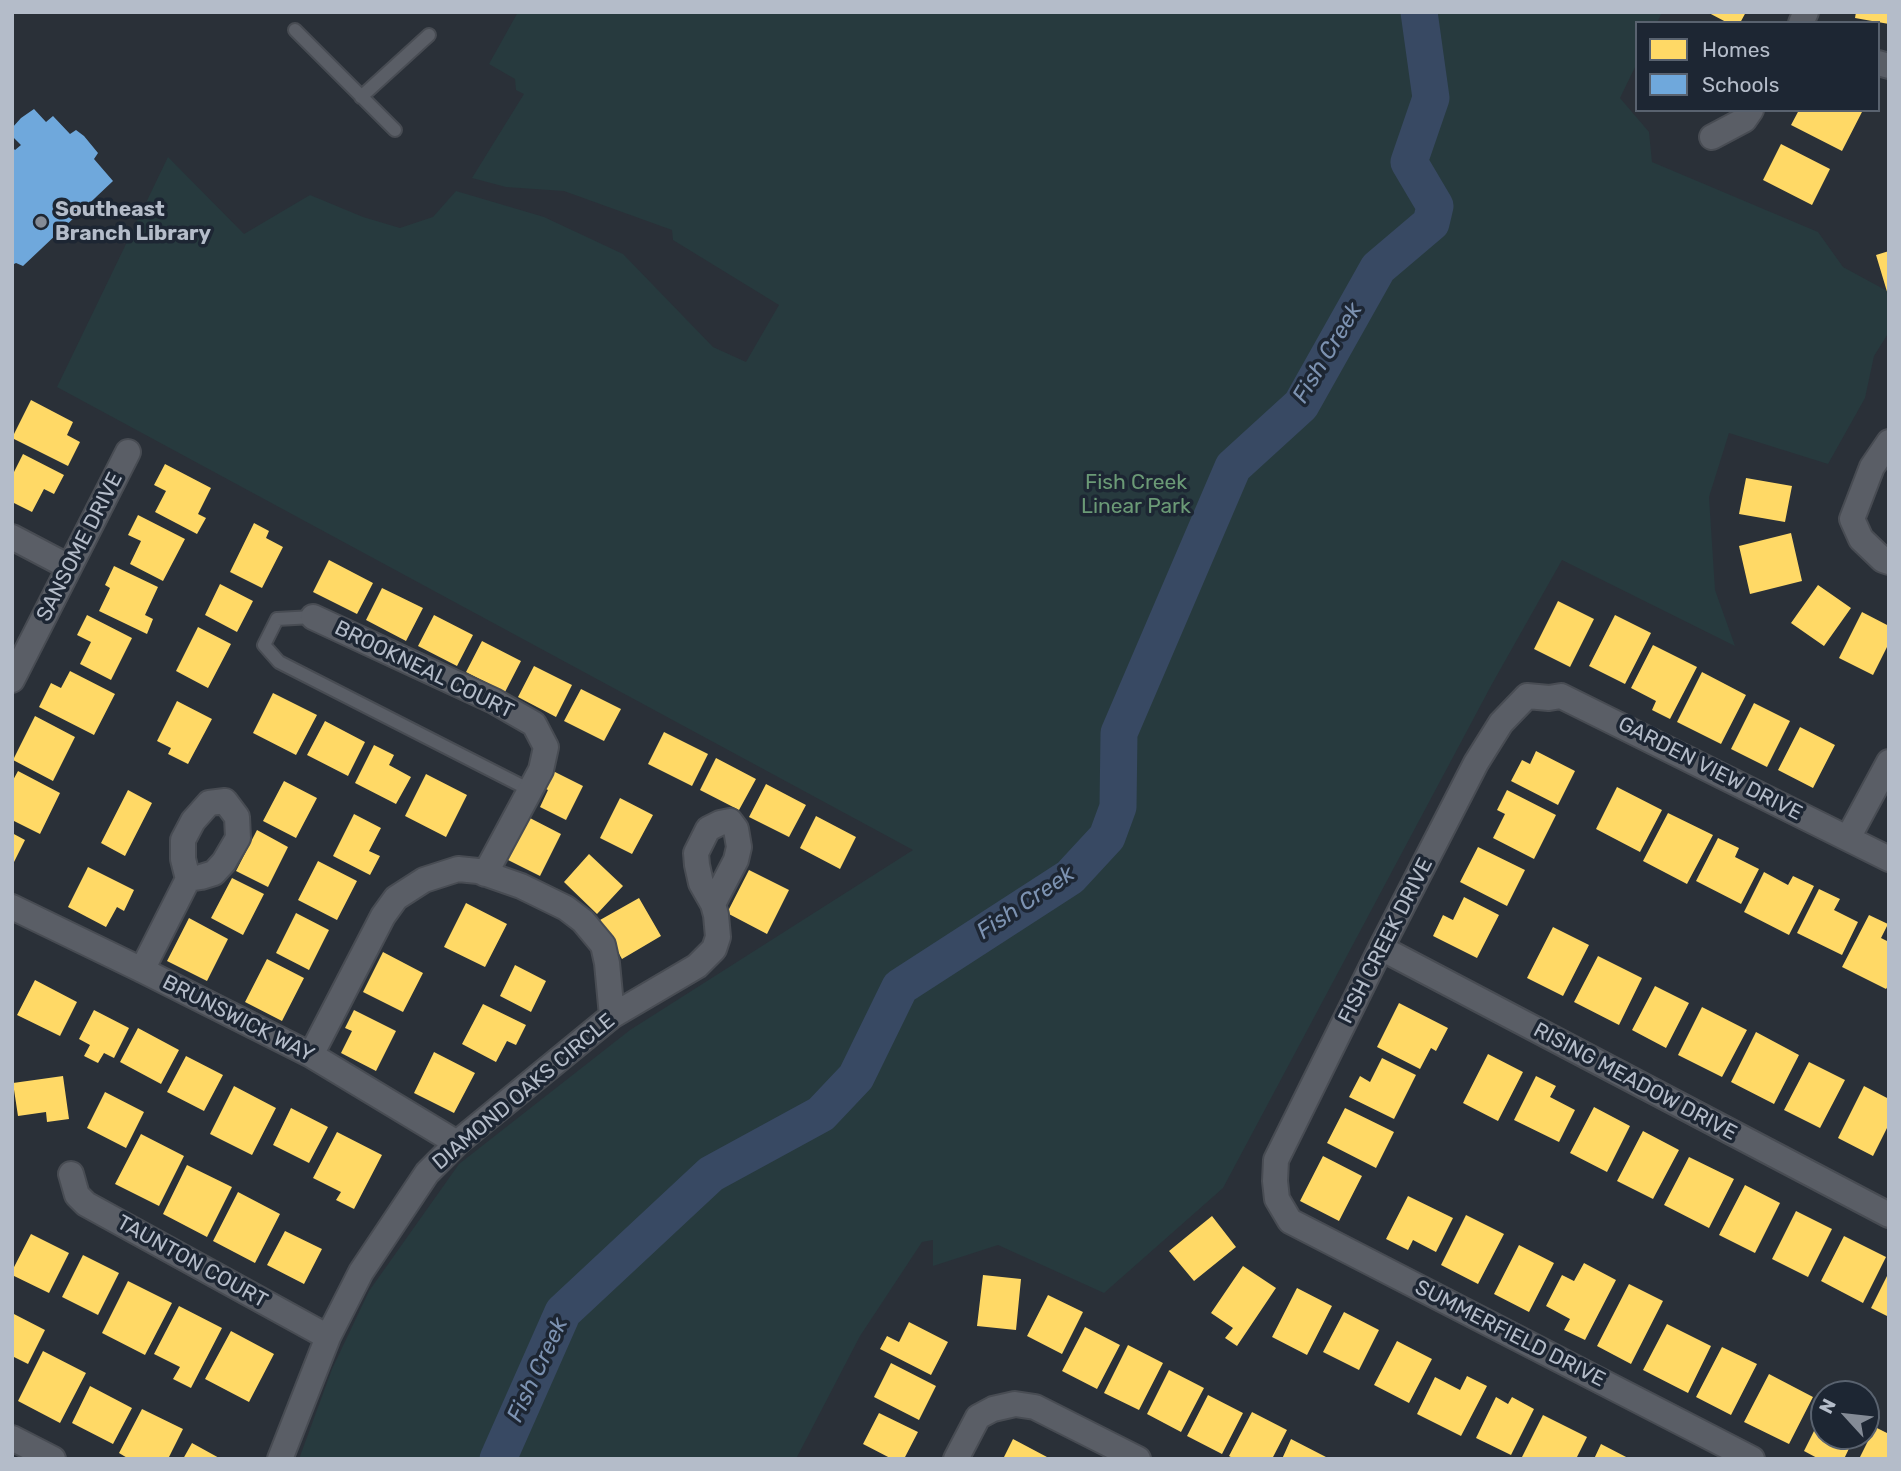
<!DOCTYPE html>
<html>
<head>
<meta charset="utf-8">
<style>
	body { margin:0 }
	#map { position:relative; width:1901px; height:1471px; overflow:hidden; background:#2a3038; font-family:Rubik,sans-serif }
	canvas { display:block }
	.frame { position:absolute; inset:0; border:14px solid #b4bcc9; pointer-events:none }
	.legend { position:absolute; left:1635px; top:21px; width:245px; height:91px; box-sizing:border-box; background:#1d2633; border:2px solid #59626f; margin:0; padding:9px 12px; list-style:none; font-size:21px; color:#b4bcc9 }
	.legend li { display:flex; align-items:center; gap:14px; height:35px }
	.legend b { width:35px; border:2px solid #59626f }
	.north { position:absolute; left:1810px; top:1380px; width:70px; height:70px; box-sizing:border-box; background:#1d2633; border:2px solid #59626f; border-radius:50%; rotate:297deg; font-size:19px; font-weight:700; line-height:28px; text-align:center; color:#b4bcc9 }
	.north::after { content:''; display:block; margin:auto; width:24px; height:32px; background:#848b96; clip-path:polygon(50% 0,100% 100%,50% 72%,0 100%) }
</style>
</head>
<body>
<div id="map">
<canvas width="1901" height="1471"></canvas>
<div class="frame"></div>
<ul class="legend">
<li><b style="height:19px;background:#ffd966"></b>Homes</li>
<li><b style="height:19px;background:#6fa8dc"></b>Schools</li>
</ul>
<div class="north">N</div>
</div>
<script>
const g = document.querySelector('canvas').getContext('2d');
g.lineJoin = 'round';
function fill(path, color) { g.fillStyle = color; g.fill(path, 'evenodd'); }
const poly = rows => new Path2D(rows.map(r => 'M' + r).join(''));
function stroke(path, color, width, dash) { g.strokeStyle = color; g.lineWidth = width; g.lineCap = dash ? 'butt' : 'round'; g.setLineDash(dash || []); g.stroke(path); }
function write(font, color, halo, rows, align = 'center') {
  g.font = font + ' Rubik,sans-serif'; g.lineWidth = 7; g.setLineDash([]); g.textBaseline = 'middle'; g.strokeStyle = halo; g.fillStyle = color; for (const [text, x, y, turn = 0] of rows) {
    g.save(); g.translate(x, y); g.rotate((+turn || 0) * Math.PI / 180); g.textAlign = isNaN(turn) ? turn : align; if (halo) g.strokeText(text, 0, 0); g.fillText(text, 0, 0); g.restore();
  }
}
const green = poly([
	[518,12,1662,12,1657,23,1637,23,1637,63,1620,98,1649,132,1652,162,1818,232,1843,267,1889,292,1889,332,1874,356,1865,398,1828,464,1729,433,1709,497,1715,590,1735,646,1562,560,1492,684,1223,1188,1104,1293,998,1245,933,1266,933,1240,922,1242,860,1336,796,1459,299,1459,332,1369,369,1291,459,1164,630,1030,913,850,57,387,168,157,244,234,310,195,363,217,400,228,433,217,456,191,544,217,623,254,713,347,746,362,779,305,673,240,672,230,564,191,506,187,472,178,524,94,516,90,515,79,489,64]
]);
const homes = poly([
	[1707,12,1746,12,1740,23,1728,23],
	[1856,12,1889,12,1889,24,1855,18],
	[1799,110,1863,110,1842,151,1791,125],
	[1781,144,1830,169,1812,205,1763,180],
	[1889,251,1889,295,1888,295,1876,255],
	[31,400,73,422,67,435,80,442,68,466,12,438],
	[23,454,64,475,54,494,44,489,32,512,12,502,12,476],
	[165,464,211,488,198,514,206,518,197,534,155,512,166,491,154,485],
	[1746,478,1792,486,1785,522,1739,514],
	[138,515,185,539,163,581,130,564,141,541,128,535],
	[254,523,269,531,266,538,283,547,262,588,230,572],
	[1791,533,1802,581,1750,594,1739,546],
	[329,560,373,583,357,614,313,592],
	[114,566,158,587,145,615,153,619,147,634,99,611,110,588,105,585],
	[220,584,253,601,237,632,205,615],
	[1818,585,1851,608,1824,646,1791,623],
	[382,588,423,608,406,641,366,620],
	[1558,601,1594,619,1570,667,1534,649],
	[1862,612,1889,626,1889,643,1873,675,1839,658],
	[87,615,132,638,111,680,80,664,91,642,77,635],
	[434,615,473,635,457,666,418,646],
	[1615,615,1651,633,1625,684,1589,666],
	[198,627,231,644,208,688,176,671],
	[482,641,521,661,505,692,466,672],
	[1653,645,1697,667,1670,719,1652,710,1656,701,1631,688],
	[534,666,572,685,556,717,518,697],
	[70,671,115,694,94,735,39,707,51,683,61,688],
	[1702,672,1746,695,1721,744,1677,722],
	[581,689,621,709,604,741,564,721],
	[273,693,317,715,296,755,253,733],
	[177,701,212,719,188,764,168,754,171,748,157,741],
	[1754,703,1790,721,1767,767,1731,749],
	[35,716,75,737,53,781,13,760],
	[325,721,365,742,348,776,307,755],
	[1800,727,1835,745,1813,788,1778,770],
	[664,732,708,754,692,786,648,764],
	[374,745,394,755,389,765,411,777,396,804,355,783],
	[1536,751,1575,771,1558,805,1511,781,1522,760,1530,764],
	[716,758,756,779,739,810,700,790],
	[551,770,583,786,566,820,540,807,548,790,542,787],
	[18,771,60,793,40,834,12,820,12,782],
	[426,774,467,795,446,837,405,816],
	[284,781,317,798,296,838,263,821],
	[766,784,806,805,789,837,749,817],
	[1617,787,1662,810,1640,852,1596,829],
	[128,790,152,803,125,856,101,843],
	[1507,790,1556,815,1534,859,1493,838,1505,814,1497,810],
	[620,798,653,815,632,854,600,838],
	[1668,813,1713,835,1687,884,1643,861],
	[354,814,381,828,369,851,380,856,370,875,333,856],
	[816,816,856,837,840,869,800,848],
	[528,817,561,834,540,876,506,859],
	[257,830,288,847,268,887,236,871],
	[12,833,25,840,12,866],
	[1718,838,1739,848,1735,857,1759,869,1741,904,1696,881],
	[1478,847,1525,870,1507,906,1460,882],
	[589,854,623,886,597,914,564,882],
	[318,861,357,881,337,920,298,900],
	[88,867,134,890,124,911,117,907,106,927,68,907],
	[749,870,789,890,767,934,727,913],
	[1764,872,1788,885,1793,876,1814,886,1789,935,1744,912],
	[232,878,264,894,243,935,211,918],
	[1819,889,1840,899,1834,910,1858,922,1842,955,1797,933],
	[1464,897,1499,915,1477,958,1433,936,1443,915,1453,920],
	[639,898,661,936,622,959,600,920],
	[466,903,507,924,485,967,444,947],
	[296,913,329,930,309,970,276,953],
	[1869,915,1888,924,1881,938,1889,942,1889,985,1886,989,1842,967],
	[189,918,228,939,207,981,167,961],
	[1553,927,1589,945,1563,996,1527,978],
	[383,952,423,973,403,1012,363,992],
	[1598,956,1642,978,1619,1025,1574,1002],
	[267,959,304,978,282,1021,245,1002],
	[515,965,546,981,531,1012,500,996],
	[35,980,77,1002,60,1036,17,1015],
	[1655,986,1689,1003,1666,1048,1632,1030],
	[1399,1003,1448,1028,1436,1051,1431,1048,1420,1069,1377,1047],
	[483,1004,526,1025,516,1045,507,1041,496,1062,462,1044],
	[1702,1007,1747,1030,1722,1077,1678,1055],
	[94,1010,129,1028,114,1058,104,1053,98,1063,84,1056,90,1045,79,1039],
	[354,1010,396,1031,376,1071,341,1053,352,1031,345,1028],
	[138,1028,179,1050,161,1084,120,1062],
	[1756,1032,1799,1055,1774,1104,1731,1082],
	[434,1052,475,1073,454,1113,414,1093],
	[1488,1054,1523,1072,1498,1121,1463,1103],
	[186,1056,223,1075,204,1111,167,1092],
	[1382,1058,1416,1075,1394,1119,1349,1097,1360,1076,1370,1082],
	[1809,1062,1845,1080,1820,1128,1784,1110],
	[63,1076,69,1119,47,1122,46,1112,18,1116,13,1083],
	[1536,1076,1556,1086,1550,1097,1575,1110,1559,1142,1514,1120],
	[234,1086,276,1108,252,1155,210,1134],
	[1864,1086,1889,1099,1889,1124,1873,1156,1838,1138],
	[105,1092,144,1112,126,1148,87,1128],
	[1594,1107,1630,1126,1607,1172,1570,1153],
	[291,1108,328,1127,309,1163,273,1145],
	[1345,1108,1394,1132,1376,1168,1327,1143],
	[1643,1131,1679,1150,1653,1199,1617,1181],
	[337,1132,382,1155,354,1209,336,1200,341,1192,313,1178],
	[141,1134,184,1156,159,1206,115,1184],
	[1323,1156,1362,1176,1339,1221,1300,1201],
	[1689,1157,1734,1179,1709,1228,1664,1205],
	[187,1165,232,1187,207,1237,163,1214],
	[1745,1185,1780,1203,1755,1253,1719,1235],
	[238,1192,280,1214,255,1263,213,1241],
	[1408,1196,1453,1218,1436,1252,1413,1240,1408,1250,1386,1239],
	[1796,1211,1832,1229,1808,1277,1772,1259],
	[1466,1215,1504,1234,1478,1284,1441,1265],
	[1212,1216,1236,1247,1194,1281,1169,1251],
	[285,1231,322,1249,304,1284,267,1265],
	[31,1234,69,1253,49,1293,12,1275,12,1271],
	[1844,1236,1886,1257,1863,1303,1821,1281],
	[1519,1245,1554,1263,1529,1312,1494,1294],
	[83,1255,119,1273,98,1315,62,1297],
	[1584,1263,1616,1280,1585,1340,1564,1330,1570,1319,1546,1306,1562,1275,1574,1281],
	[1243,1266,1276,1288,1237,1346,1225,1338,1233,1328,1211,1313],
	[1889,1272,1889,1317,1871,1308],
	[983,1275,1021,1279,1016,1330,977,1326],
	[128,1281,172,1303,145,1355,102,1333],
	[1629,1284,1663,1301,1631,1364,1597,1346],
	[1297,1288,1332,1306,1307,1355,1272,1337],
	[1048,1295,1083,1312,1062,1354,1027,1336],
	[179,1306,222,1328,191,1388,173,1379,180,1367,154,1354],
	[1344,1312,1379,1330,1359,1370,1323,1352],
	[12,1313,45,1330,28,1364,12,1356],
	[909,1322,948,1342,931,1375,880,1349,887,1336,899,1342],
	[1667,1324,1711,1346,1688,1393,1643,1370],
	[1085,1327,1120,1345,1097,1389,1062,1371],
	[231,1331,274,1354,249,1402,205,1379],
	[1397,1341,1432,1359,1409,1403,1374,1385],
	[1128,1345,1163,1363,1139,1410,1104,1393],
	[1722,1347,1757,1364,1731,1415,1696,1397],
	[43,1351,86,1373,60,1423,18,1401],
	[891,1363,936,1386,919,1420,874,1397],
	[1169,1370,1204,1388,1181,1432,1147,1414],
	[1769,1374,1813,1397,1789,1444,1744,1422],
	[1467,1376,1487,1386,1461,1436,1417,1414,1435,1377,1460,1390],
	[90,1386,132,1408,113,1444,72,1423],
	[1208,1395,1243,1413,1222,1454,1187,1436],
	[1496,1397,1508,1404,1512,1397,1534,1409,1511,1455,1476,1438],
	[142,1409,183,1429,168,1459,129,1459,119,1453],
	[1824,1411,1824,1436,1855,1436,1844,1459,1819,1459,1804,1451],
	[1252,1412,1287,1430,1272,1459,1234,1459,1229,1456],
	[879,1413,918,1432,904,1459,892,1459,863,1444],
	[1543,1415,1587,1437,1576,1459,1521,1459],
	[1875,1427,1889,1434,1889,1459,1859,1459],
	[1013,1439,1047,1457,1046,1459,1003,1459],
	[1291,1439,1326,1457,1325,1459,1282,1459],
	[192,1443,221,1459,183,1459],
	[1601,1444,1630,1459,1594,1459]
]);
const schools = poly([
	[34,109,46,122,53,116,70,134,76,130,84,136,98,153,94,159,113,181,23,266,16,263,12,265,12,147,15,150,21,145,12,136,12,128,21,118]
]);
const river = poly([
	[498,1459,563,1312,711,1174,821,1114,856,1077,900,987,1070,877,1107,837,1118,807,1119,733,1233,467,1301,405,1378,268,1431,223,1435,206,1409,162,1431,98,1419,12]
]);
const service = poly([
	[295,30,395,130],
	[361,97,429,35],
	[313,617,277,619,264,645,279,662,530,790]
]);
const minor = poly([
	[1801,23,1806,12],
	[1878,63,1889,66],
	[1712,137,1744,120,1751,110],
	[1889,442,1872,467,1852,519,1861,539,1883,560,1889,562],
	[12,537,69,567],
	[313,617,494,701,534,724,546,747,541,770,485,874],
	[12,680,128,452],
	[225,801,237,817,238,838,224,862,214,873,201,877,188,879,183,859,183,840,193,821,209,803,225,801],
	[730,821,736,829,739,847,736,860,713,904,701,883,697,865,696,853,708,829,720,823,730,821],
	[1848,838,1889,762],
	[12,907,142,970,311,1055,457,1143],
	[1381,948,1889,1215],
	[142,970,188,879],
	[311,1055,383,916,396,898,424,880,458,869,478,871,521,886,566,908,583,921,603,945,607,963,612,1016],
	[71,1174,77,1195,86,1204,328,1337],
	[12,1438,53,1459],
	[280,1459,328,1337,361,1272,427,1173,457,1143,612,1016,697,966,714,949,718,937,716,915,713,904],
	[956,1459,978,1417,993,1409,1015,1404,1035,1407,1138,1459],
	[1752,1459,1290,1221,1277,1199,1275,1181,1276,1160,1381,948,1476,763,1501,723,1527,696,1549,698,1561,696,1889,859]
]);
const markers = [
	[41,222,7,"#848b96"]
];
const poiNames = [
	["Southeast",55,210],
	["Branch Library",55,234]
];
const parkNames = [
	["Fish Creek",1136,483],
	["Linear Park",1136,507]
];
const streetNames = [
	["SANSOME DRIVE",80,547,-63],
	["BROOKNEAL COURT",424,670,26],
	["GARDEN VIEW DRIVE",1710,769,27],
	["FISH CREEK DRIVE",1386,941,-63],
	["BRUNSWICK WAY",238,1019,27],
	["RISING MEADOW DRIVE",1635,1082,28],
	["DIAMOND OAKS CIRCLE",524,1092,-40],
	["TAUNTON COURT",192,1262,29],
	["SUMMERFIELD DRIVE",1510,1334,27]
];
const waterNames = [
	["Fish Creek",1328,353,-59],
	["Fish Creek",1026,903,-34],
	["Fish Creek",538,1370,-65]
];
fill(green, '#273a3e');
fill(homes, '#ffd966');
fill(schools, '#6fa8dc');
stroke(river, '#384963', 37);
stroke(service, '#484c53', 16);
stroke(minor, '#484c53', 28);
stroke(service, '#5a5e66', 12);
stroke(minor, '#5a5e66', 24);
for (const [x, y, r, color] of markers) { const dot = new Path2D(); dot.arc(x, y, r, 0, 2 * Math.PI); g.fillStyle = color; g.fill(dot); stroke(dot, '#1d2633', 2.5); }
write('bold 21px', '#b4bcc9', '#1d2633', poiNames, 'left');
write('21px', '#6b9a76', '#1d2633', parkNames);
write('21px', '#b4bcc9', '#1d2633', streetNames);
write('italic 23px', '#7c92b1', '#1d2633', waterNames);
</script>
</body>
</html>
